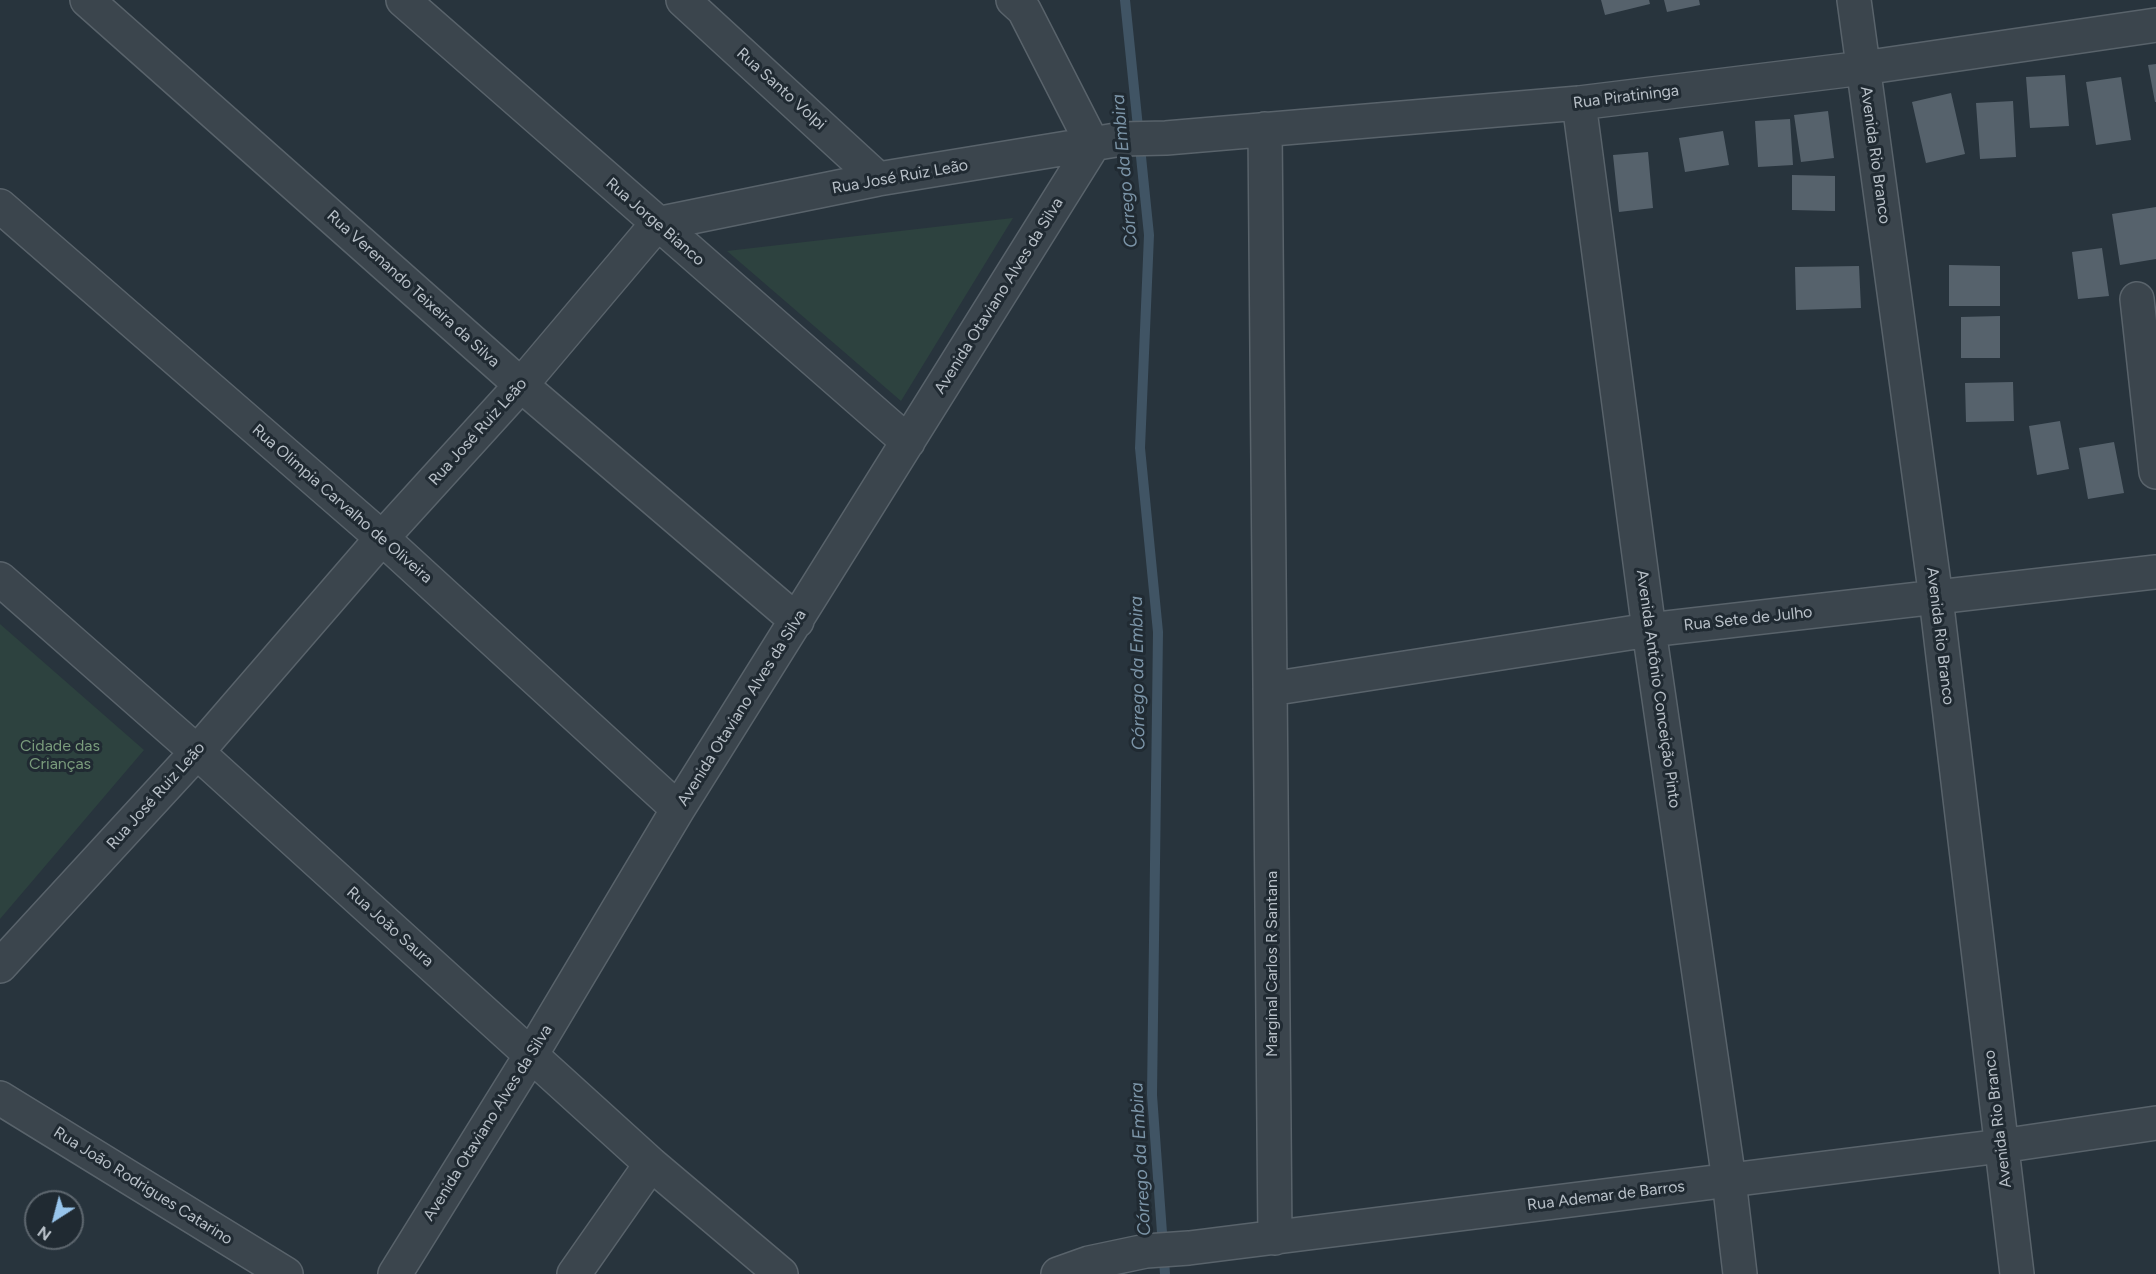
<!DOCTYPE html>
<html>
<head>
<meta charset="utf-8">
<style>
	body { margin:0 }
	#map { position:relative; width:2156px; height:1274px; overflow:hidden; background:#28343d; font-family:Figtree,sans-serif }
	canvas { display:block }
	.north { position:absolute; left:24px; top:1190px; width:60px; height:60px; box-sizing:border-box; background:#202a32; border:2px solid #5d666e; border-radius:50%; rotate:216deg; font-size:16px; font-weight:700; line-height:24px; text-align:center; color:#b8c0c8 }
	.north::after { content:''; display:block; margin:auto; width:21px; height:27px; background:#98c5ec; clip-path:polygon(50% 0,100% 100%,50% 72%,0 100%) }
</style>
</head>
<body>
<div id="map">
<canvas width="2156" height="1274"></canvas>
<div class="north">N</div>
</div>
<script>
const g = document.querySelector('canvas').getContext('2d');
g.lineJoin = 'round';
function fill(path, color) { g.fillStyle = color; g.fill(path, 'evenodd'); }
const poly = rows => new Path2D(rows.map(r => 'M' + r).join(''));
function stroke(path, color, width, dash) { g.strokeStyle = color; g.lineWidth = width; g.lineCap = dash ? 'butt' : 'round'; g.setLineDash(dash || []); g.stroke(path); }
function write(font, color, halo, rows, align = 'center') {
  g.font = font + ' Figtree,sans-serif'; g.lineWidth = 6; g.setLineDash([]); g.textBaseline = 'middle'; g.strokeStyle = halo; g.fillStyle = color; for (const [text, x, y, turn = 0] of rows) {
    g.save(); g.translate(x, y); g.rotate((+turn || 0) * Math.PI / 180); g.textAlign = isNaN(turn) ? turn : align; if (halo) g.strokeText(text, 0, 0); g.fillText(text, 0, 0); g.restore();
  }
}
const green = poly([
	[1013,218,901,401,727,251],
	[0,624,144,750,0,919]
]);
const stream = poly([
	[1125,0,1149,235,1140,448,1158,632,1152,1095,1165,1274]
]);
const building = poly([
	[1601,0,1649,0,1650,4,1605,15],
	[1664,0,1699,0,1700,5,1667,12],
	[2156,64,2156,102,2155,102,2148,65],
	[2065,75,2069,126,2030,128,2026,77],
	[2121,77,2131,140,2096,145,2086,82],
	[1951,93,1965,154,1926,163,1912,102],
	[2013,101,2016,157,1980,159,1976,103],
	[1828,111,1834,158,1801,162,1794,115],
	[1790,119,1793,165,1758,167,1755,121],
	[1723,131,1729,165,1685,172,1679,138],
	[1648,152,1653,208,1619,212,1613,155],
	[1792,175,1835,176,1835,211,1792,210],
	[2156,207,2156,259,2120,265,2112,214],
	[2102,248,2109,296,2078,299,2072,252],
	[1949,265,2000,266,2000,306,1949,306],
	[1859,266,1861,308,1796,310,1795,267],
	[2000,316,2000,358,1961,358,1961,317],
	[2013,382,2014,421,1966,422,1965,383],
	[2060,421,2069,469,2037,475,2029,426],
	[2114,442,2124,493,2088,499,2079,448]
]);
const minor = poly([
	[87,0,521,385,797,621],
	[403,0,908,442],
	[683,0,878,179],
	[1013,0,1024,10,1093,145],
	[1854,0,1936,598,2017,1274],
	[1579,103,1649,630,1729,1180,1740,1274],
	[1265,129,1275,1238],
	[0,206,382,538,678,809],
	[2137,299,2156,472],
	[0,579,197,752,651,1164,781,1274],
	[1270,689,1649,630,2156,572],
	[0,966,197,752,382,538,521,385,657,224,878,179,1122,139,1166,138,1579,103,1863,68,2156,25],
	[0,1098,286,1274],
	[395,1274,531,1055,678,809,1093,145],
	[574,1274,651,1164],
	[1058,1274,1089,1263,1146,1251,1189,1248,2001,1146,2156,1123]
]);
const streetNames = [
	["Rua Santo Volpi",781,89,42],
	["Rua Piratininga",1626,97,-7],
	["Avenida Rio Branco",1875,155,82],
	["Rua José Ruiz Leão",900,177,-10],
	["Rua Jorge Bianco",655,222,41],
	["Rua Verenando Teixeira da Silva",413,289,42],
	["Avenida Otaviano Alves da Silva",999,296,-58],
	["Rua José Ruiz Leão",478,432,-48],
	["Rua Olimpia Carvalho de Oliveira",342,504,41],
	["Rua Sete de Julho",1748,619,-6],
	["Avenida Rio Branco",1940,636,83],
	["Avenida Antônio Conceição Pinto",1658,689,82],
	["Avenida Otaviano Alves da Silva",742,708,-58],
	["Rua José Ruiz Leão",156,796,-48],
	["Rua João Saura",390,927,42],
	["Marginal Carlos R Santana",1272,964,-90],
	["Avenida Rio Branco",1998,1119,-97],
	["Avenida Otaviano Alves da Silva",488,1123,-58],
	["Rua João Rodrigues Catarino",143,1186,32],
	["Rua Ademar de Barros",1606,1196,-7]
];
const parkNames = [
	["Cidade das",60,746],
	["Crianças",60,764]
];
const waterNames = [
	["Córrego da Embira",1125,171,-95],
	["Córrego da Embira",1138,673,-91],
	["Córrego da Embira",1141,1159,-93]
];
fill(green, '#2d423f');
stroke(stream, '#405464', 10);
fill(building, '#56626c');
stroke(minor, '#59636b', 36);
stroke(minor, '#3b454d', 33);
write('16px', '#b8c0c8', '#202a32', streetNames);
write('16px', '#799b7c', '#202a32', parkNames);
write('italic 18px', '#7c95a8', '#202a32', waterNames);
</script>
</body>
</html>
